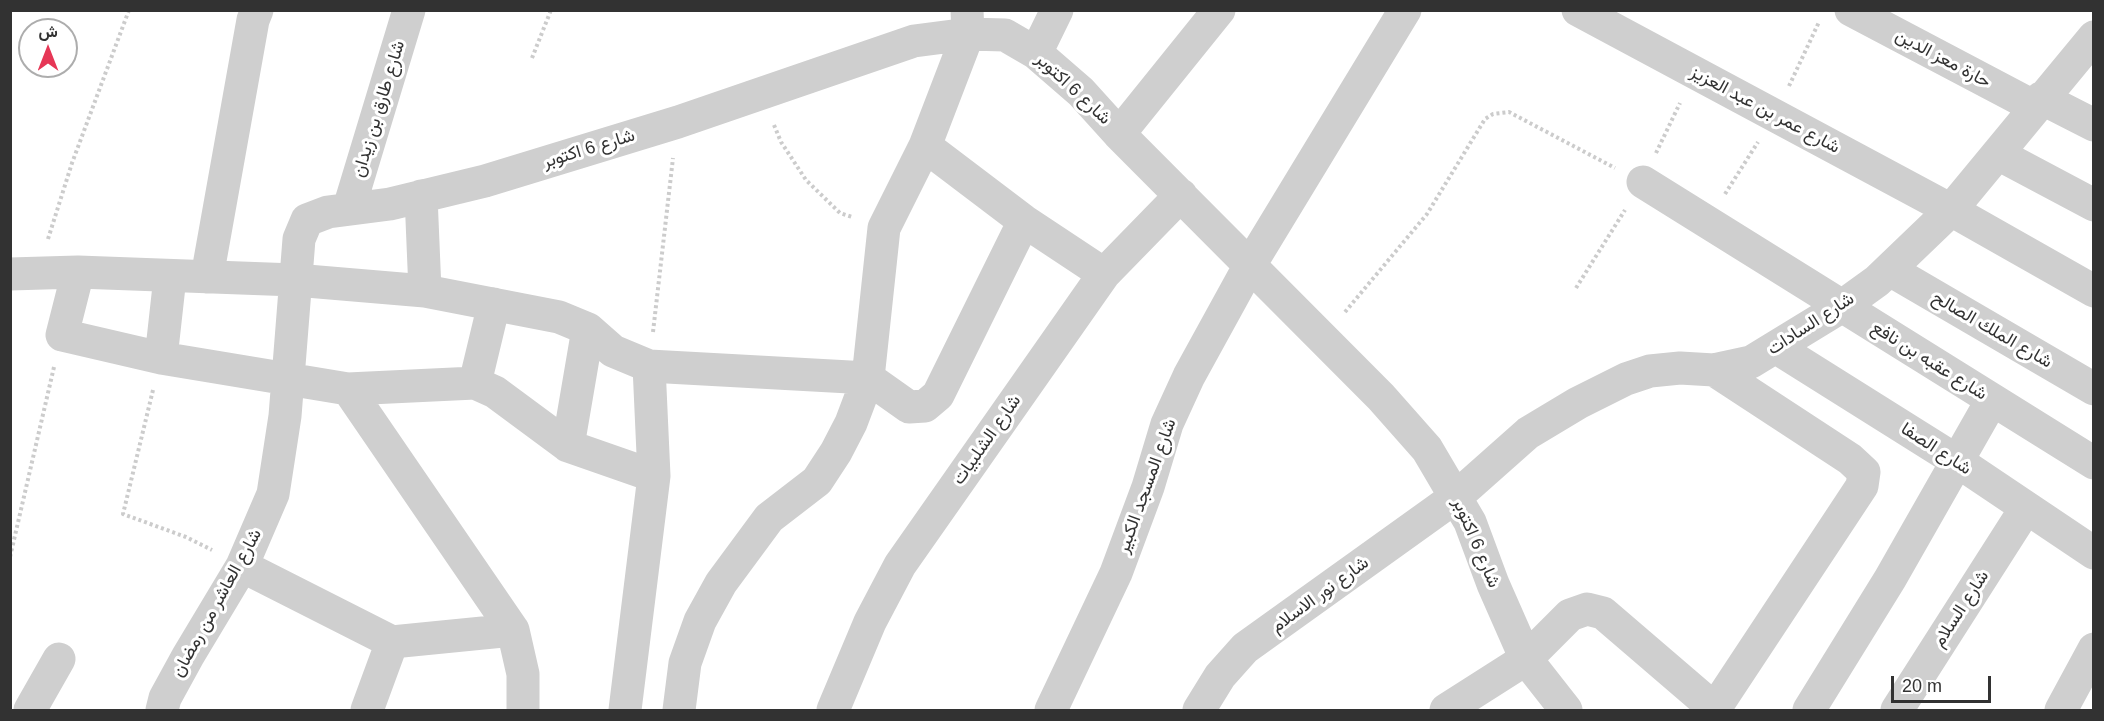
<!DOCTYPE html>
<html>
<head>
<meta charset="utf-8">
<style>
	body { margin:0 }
	#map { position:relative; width:2104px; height:721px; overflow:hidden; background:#fff; font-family:Arial,Vazirmatn,sans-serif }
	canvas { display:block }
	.frame { position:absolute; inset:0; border:12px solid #323232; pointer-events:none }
	.north { position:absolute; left:18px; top:18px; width:60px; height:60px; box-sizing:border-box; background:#fff; border:2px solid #adadad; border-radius:50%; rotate:0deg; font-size:16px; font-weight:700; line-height:24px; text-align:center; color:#323232 }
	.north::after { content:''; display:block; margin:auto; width:21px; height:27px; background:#e63756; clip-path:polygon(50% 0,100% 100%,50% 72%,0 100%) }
	.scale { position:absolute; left:1891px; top:676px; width:100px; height:27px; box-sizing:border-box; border:3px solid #323232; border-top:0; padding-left:8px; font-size:18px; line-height:21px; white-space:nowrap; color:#323232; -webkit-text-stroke:4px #fff; paint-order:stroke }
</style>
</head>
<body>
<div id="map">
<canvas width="2104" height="721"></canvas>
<div class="frame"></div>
<div class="north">ش</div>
<div class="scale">20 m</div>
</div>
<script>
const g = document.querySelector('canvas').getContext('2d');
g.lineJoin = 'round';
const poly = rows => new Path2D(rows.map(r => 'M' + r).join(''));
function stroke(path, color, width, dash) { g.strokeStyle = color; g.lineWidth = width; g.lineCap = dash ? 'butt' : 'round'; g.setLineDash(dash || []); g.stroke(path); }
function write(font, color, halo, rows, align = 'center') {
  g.font = font + ' Arial,Vazirmatn,sans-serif'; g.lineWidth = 6; g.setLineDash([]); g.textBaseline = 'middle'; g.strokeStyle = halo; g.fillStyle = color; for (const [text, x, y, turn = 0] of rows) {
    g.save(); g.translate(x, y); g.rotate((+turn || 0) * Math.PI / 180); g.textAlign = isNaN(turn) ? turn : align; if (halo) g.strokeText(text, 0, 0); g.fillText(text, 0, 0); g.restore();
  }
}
const path = poly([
	[532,58,551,10],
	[1789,86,1819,22],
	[774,125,781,142,806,180,840,213,852,217],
	[1656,153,1680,103],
	[1725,194,1758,142],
	[48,239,72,163,129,10],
	[1576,288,1625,210],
	[1345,312,1427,214,1485,119,1493,114,1509,112,1615,168],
	[653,332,673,158],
	[153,390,123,514,186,537,212,550],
	[10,557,54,367]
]);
const minor = poly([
	[1578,10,1951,210,2094,291],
	[1851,10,2035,107],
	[1036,53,1057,10],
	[2041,98,2094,125],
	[1119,134,1219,10],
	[925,146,1024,221,1104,274],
	[1998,154,2094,205],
	[1643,182,2094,463],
	[421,196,425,291],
	[349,208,409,10],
	[1890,270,2094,389],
	[78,272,62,335,161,358,348,389,475,383,494,304],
	[10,274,78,272,295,280,425,291,559,317,588,329,613,351,649,366,868,378,909,407,925,406,938,395,1024,221],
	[207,277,253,20,257,10],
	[588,329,568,446,654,476],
	[1777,348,1957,461,2094,553],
	[161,358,170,277],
	[1714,370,1850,459,1864,472,1862,486,1714,710],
	[475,383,495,392,568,446],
	[348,389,513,630,523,674,523,710],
	[242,566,392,642,513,630],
	[30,710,59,659],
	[162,710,165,698,188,656,242,566,273,494,285,416,299,239,307,220,328,212,390,204,485,181,678,122,914,41,968,34,1005,35,1036,53,1081,92,1119,134,1381,397,1427,449,1470,522,1493,584,1526,659,1566,710],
	[367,710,392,642],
	[625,710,654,476,649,366],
	[679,710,685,663,700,621,721,583,769,518,817,481,836,452,851,423,868,378,884,228,925,146,968,34,967,10],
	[833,710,870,622,900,565,1104,274,1181,195],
	[1051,710,1116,573,1148,487,1167,424,1189,376,1250,265,1405,10],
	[1199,710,1220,676,1245,648,1457,496,1528,433,1578,403,1626,379,1650,371,1680,368,1714,370,1751,362,1841,307,1877,281,1951,210,2094,37],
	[1446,710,1526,659,1570,615,1587,609,1603,613,1716,710],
	[1809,710,1890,579,1992,400],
	[1897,710,2026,508],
	[2061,710,2094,649]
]);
const streetNames = [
	["حارة معز الدين",1943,59,28],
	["شارع 6 اكتوبر",1073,89,43],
	["شارع طارق بن زيدان",379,109,-73],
	["شارع عمر بن عبد العزيز",1765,110,28],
	["شارع 6 اكتوبر",589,149,-17],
	["شارع السادات",1811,324,-33],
	["شارع الملك الصالح",1992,330,30],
	["شارع عقبه بن نافع",1929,361,32],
	["شارع الشلبيات",987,440,-55],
	["شارع الصفا",1936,449,33],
	["شارع المسجد الكبير",1147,486,-70],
	["شارع 6 اكتوبر",1476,543,67],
	["شارع نور الاسلام",1320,595,-36],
	["شارع العاشر من رمضان",217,603,-61],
	["شارع السلام",1961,609,-57]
];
stroke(path, '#ccc', 4, [3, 3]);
stroke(minor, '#cfcfcf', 33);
write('18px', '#323232', '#fff', streetNames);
</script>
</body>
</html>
